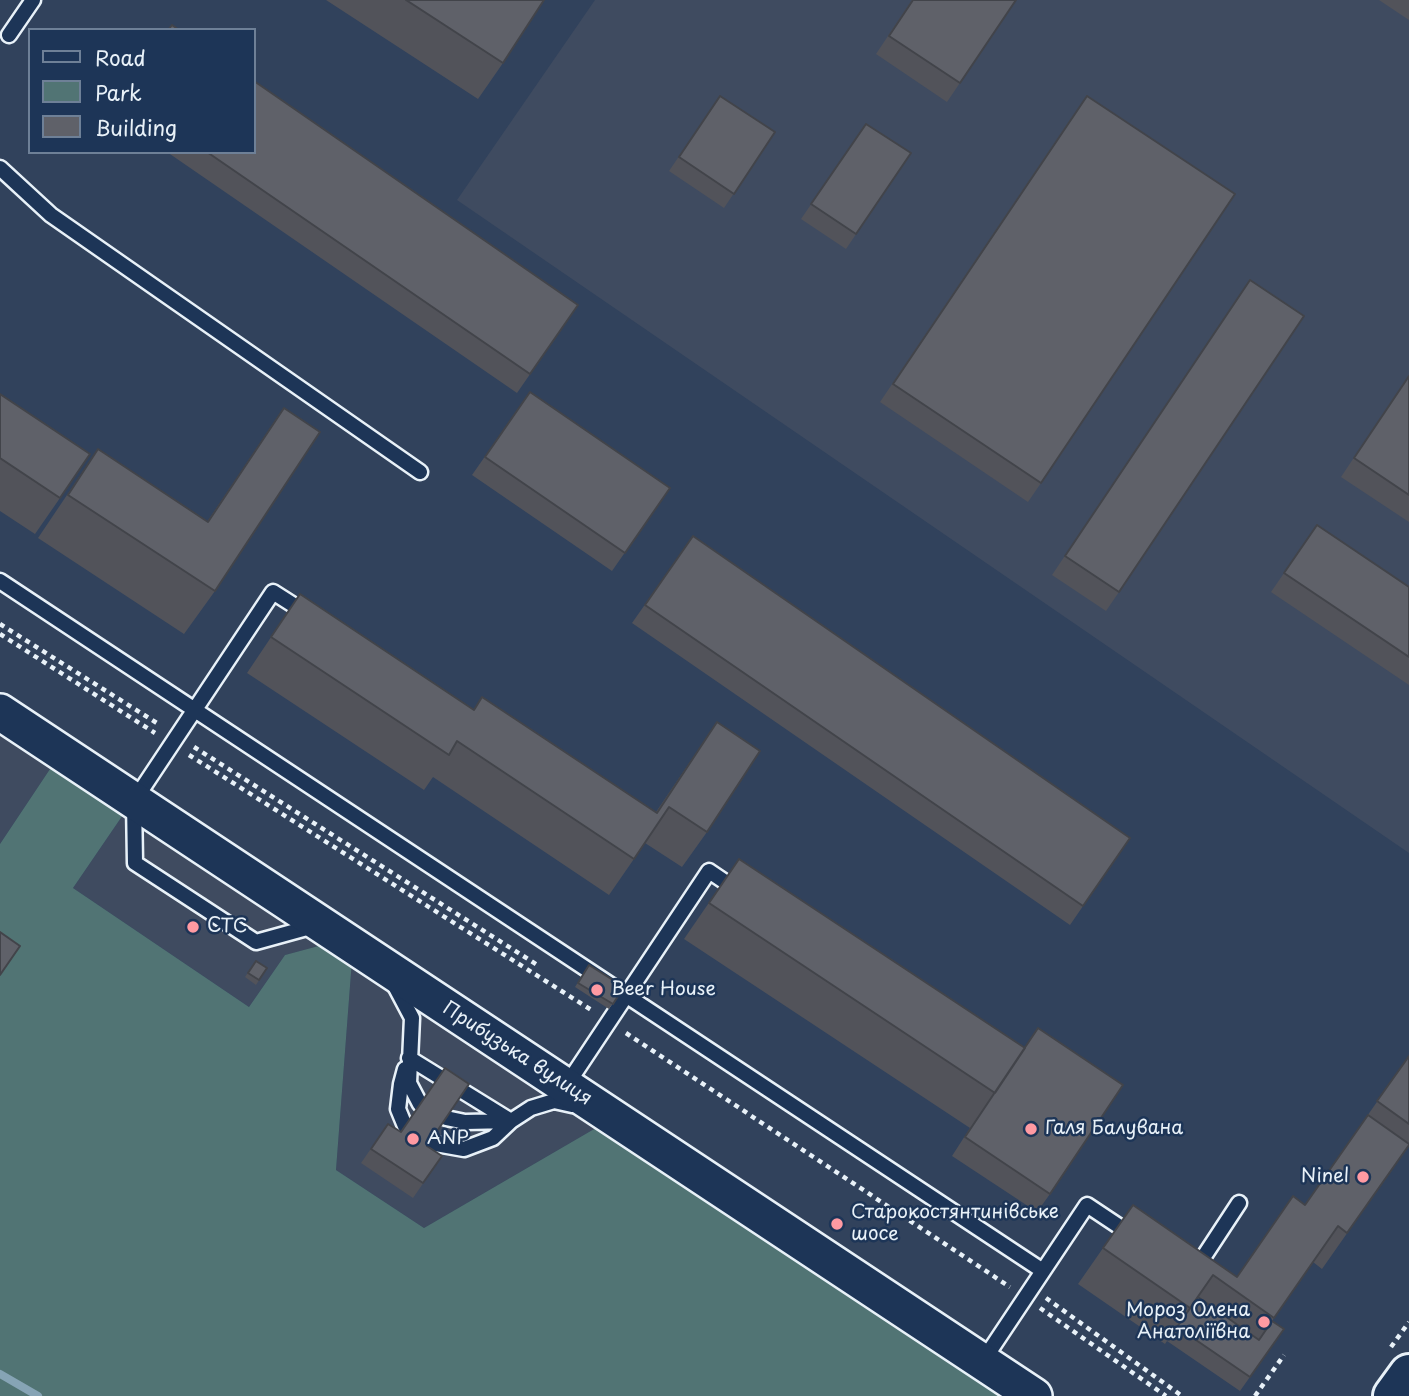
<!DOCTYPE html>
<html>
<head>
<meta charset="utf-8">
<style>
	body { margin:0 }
	#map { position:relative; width:1409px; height:1396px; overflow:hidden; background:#31425c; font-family:"Playpen Sans",sans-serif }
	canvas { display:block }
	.legend { position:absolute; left:28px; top:28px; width:228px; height:126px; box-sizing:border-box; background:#1d3557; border:2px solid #6e8097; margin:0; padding:9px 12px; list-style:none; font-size:21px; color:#e8f1f8 }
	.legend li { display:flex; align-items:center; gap:14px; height:35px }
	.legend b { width:35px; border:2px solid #6e8097 }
</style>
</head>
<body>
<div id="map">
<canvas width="1409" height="1396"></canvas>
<ul class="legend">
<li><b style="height:9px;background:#1d3557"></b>Road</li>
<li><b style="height:19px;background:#517474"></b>Park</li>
<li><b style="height:19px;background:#5f6169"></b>Building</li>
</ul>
</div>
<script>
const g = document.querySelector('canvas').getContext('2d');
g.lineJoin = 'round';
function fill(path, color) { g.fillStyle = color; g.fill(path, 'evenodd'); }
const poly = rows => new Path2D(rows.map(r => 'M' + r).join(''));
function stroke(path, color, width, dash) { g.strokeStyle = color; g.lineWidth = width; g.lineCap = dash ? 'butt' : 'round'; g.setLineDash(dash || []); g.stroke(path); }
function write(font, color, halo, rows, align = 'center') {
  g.font = font + ' "Playpen Sans",sans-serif'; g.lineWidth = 5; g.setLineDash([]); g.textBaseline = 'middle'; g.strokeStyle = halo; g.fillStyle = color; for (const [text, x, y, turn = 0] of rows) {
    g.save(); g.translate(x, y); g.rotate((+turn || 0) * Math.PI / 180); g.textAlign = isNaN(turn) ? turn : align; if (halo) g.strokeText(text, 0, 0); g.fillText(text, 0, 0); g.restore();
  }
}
const built = poly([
	[595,0,1409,0,1409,853,457,200],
	[0,727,54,763,0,844],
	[127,809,326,944,285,955,249,1007,73,888],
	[352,960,601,1125,424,1228,336,1170]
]);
const green = poly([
	[54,763,127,809,73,888,249,1007,285,955,326,944,352,960,336,1170,424,1228,601,1125,1010,1396,0,1396,0,844]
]);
const stream = poly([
	[0,1374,38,1396]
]);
const path = poly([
	[0,624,160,725],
	[0,634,155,733],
	[194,747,539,966],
	[189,755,593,1011],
	[626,1033,1010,1287],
	[1046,1298,1182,1396],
	[1040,1308,1166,1396],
	[1391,1347,1409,1322],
	[1255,1396,1284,1355]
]);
const service = poly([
	[9,35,33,0],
	[0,168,51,215,420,472],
	[0,581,1043,1271],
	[309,615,273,592,134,801,135,863,256,942,314,926],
	[394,984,412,1018,409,1083,420,1104],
	[409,1058,511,1121],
	[566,1086,709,871,740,892],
	[446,1118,465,1122,510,1121],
	[405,1126,398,1109,401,1084,405,1069],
	[430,1141,436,1144,464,1149,493,1138,511,1121,531,1108,554,1101,572,1105],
	[1195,1270,1239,1203],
	[983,1361,1087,1205,1132,1235]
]);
const tertiary = poly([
	[0,712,1034,1396]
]);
const primary = poly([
	[1393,1396,1409,1374]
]);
const wall = poly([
	[326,0,544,0,503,63,478,99],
	[912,0,1016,0,947,102,876,54],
	[1379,0,1409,0,1409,20],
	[720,96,775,132,724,208,669,171],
	[1074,114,1041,483,1028,502,880,402],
	[866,124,911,153,846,249,801,219],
	[167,152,254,152,578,305,517,393],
	[1237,299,1119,592,1106,611,1052,575],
	[1409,375,1409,522,1341,477],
	[530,392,670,488,612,571,472,475],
	[0,394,60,498,35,534,0,511],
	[284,408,215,591,184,634,38,538,98,449,207,522],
	[1317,525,1409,587,1409,685,1271,592],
	[693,536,1130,838,1070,925,632,623],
	[300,594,474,710,656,812,717,722,707,832,682,867,645,843,609,895,433,777,424,790,247,673],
	[739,859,1024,1048,1050,1194,1037,1212,952,1156,970,1128,684,939],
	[256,961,267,968,256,985,245,977],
	[589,965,624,987,609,1009,575,987],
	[1409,1056,1409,1145,1322,1269,1313,1262,1272,1321,1284,1329,1240,1391,1167,1341,1165,1344,1078,1284,1133,1205,1237,1277,1305,1205],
	[388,1124,401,1132,427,1146,442,1156,413,1198,361,1163]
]);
const building = poly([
	[406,0,544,0,503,63,406,0],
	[913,0,1016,0,960,83,889,36,913,0],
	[172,25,179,30,168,30,172,25],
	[254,81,578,305,530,374,207,152,254,152,254,81],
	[720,96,775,132,734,194,679,157,720,96],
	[1087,96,1235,194,1041,483,893,384,1087,96],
	[866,124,911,153,856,234,811,204,866,124],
	[1250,280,1304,316,1119,592,1065,556,1250,280],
	[1409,376,1409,495,1354,458,1409,376],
	[530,392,670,488,625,553,485,457,530,392],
	[0,394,90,454,60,498,0,458,0,394],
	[284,408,320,432,215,591,68,495,98,449,208,522,284,408],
	[1317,525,1409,587,1409,657,1284,573,1317,525],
	[693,536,1130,838,1083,906,645,605,693,536],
	[300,594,474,710,482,697,657,813,717,722,760,751,707,832,669,807,634,859,457,741,449,755,271,637,300,594],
	[739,859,1025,1048,995,1093,709,903,739,859],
	[0,932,20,946,0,975,0,932],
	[256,961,267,968,259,980,248,973,256,961],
	[589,965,624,987,613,1004,578,983,589,965],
	[1038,1028,1123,1085,1050,1194,965,1137,1038,1028],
	[1409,1056,1409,1124,1377,1101,1409,1056],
	[445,1068,469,1084,427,1146,442,1156,423,1183,371,1149,388,1124,401,1132,445,1068],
	[1368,1115,1409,1144,1409,1145,1347,1233,1338,1226,1274,1318,1213,1275,1190,1308,1103,1248,1133,1205,1237,1277,1293,1196,1305,1205,1368,1115],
	[1198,1297,1259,1340,1272,1321,1284,1329,1250,1377,1177,1327,1198,1297]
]);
const markers = [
	[193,927,7,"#ff9aa2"],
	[597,990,7,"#ff9aa2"],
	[1031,1129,7,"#ff9aa2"],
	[413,1139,7,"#ff9aa2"],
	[1363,1177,7,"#ff9aa2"],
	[837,1224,7,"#ff9aa2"],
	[1264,1322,7,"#ff9aa2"]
];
const poiNames = [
	["СТС",207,927],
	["Beer House",611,990],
	["Галя Балувана",1045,1129],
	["ANP",427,1139],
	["Ninel",1349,1177,"right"],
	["Старокостянтинівське",851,1213],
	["шосе",851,1235],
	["Мороз Олена",1250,1311,"right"],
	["Анатоліївна",1250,1333,"right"]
];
const streetNames = [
	["Прибузька вулиця",517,1054,33]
];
fill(built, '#3f4b60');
fill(green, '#517474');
stroke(stream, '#86a4b5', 8);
stroke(service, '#e8f1f8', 19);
stroke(tertiary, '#e8f1f8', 40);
stroke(primary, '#e8f1f8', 44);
stroke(path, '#e8f1f8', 4.5, [5, 5]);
stroke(service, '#1d3557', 14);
stroke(tertiary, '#1d3557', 35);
stroke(primary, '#1d3557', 38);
fill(wall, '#52535a');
fill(building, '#5f6169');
stroke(building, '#42444a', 2);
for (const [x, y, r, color] of markers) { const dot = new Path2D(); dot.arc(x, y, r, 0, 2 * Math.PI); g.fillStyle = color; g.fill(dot); stroke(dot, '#1d3557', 2.5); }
write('19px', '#e8f1f8', '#1d3557', poiNames, 'left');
write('19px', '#e8f1f8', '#1d3557', streetNames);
</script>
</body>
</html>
